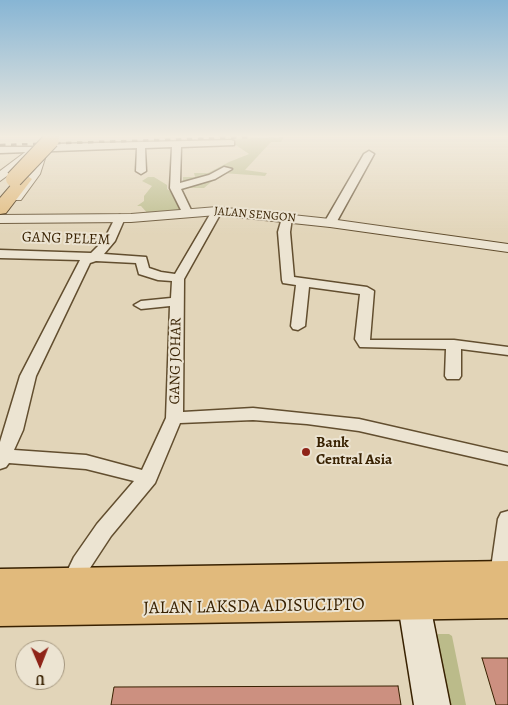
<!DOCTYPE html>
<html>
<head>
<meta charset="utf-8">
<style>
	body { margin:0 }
	#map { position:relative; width:508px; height:705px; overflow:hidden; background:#e2d5b9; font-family:Alegreya,serif }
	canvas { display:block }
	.north { position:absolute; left:15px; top:640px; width:50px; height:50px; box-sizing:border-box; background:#ece4d2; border:1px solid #a4967e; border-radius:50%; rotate:179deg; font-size:14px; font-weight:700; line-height:20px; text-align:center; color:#382101 }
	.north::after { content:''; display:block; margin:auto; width:18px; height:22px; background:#8f2418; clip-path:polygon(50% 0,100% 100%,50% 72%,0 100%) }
</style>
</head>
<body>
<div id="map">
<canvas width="508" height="705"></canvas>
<div class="north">U</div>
</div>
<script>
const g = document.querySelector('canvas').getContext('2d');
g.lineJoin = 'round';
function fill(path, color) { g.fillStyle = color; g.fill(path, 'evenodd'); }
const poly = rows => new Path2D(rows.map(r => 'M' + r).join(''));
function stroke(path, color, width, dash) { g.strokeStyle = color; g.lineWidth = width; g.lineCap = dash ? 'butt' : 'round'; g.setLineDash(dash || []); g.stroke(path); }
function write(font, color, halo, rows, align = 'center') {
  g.font = font + ' Alegreya,serif'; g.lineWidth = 4; g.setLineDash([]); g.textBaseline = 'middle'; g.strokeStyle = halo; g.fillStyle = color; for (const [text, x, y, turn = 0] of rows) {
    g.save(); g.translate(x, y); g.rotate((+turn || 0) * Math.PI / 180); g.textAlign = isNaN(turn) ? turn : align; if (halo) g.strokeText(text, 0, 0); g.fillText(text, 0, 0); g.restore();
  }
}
const green = poly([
	[284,137,281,142,271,142,245,170,267,173,265,176,222,173,204,188,186,188,177,185,177,182,183,182,183,177,195,177,194,173,208,173,229,162,249,154,230,141,192,140],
	[148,177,154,177,167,185,167,189,173,193,184,212,149,215,141,206,137,206,144,201,144,196,152,186,142,181],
	[438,634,449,634,452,636,466,705,449,705,436,637]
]);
const building = poly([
	[482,658,508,658,508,705,496,705,482,658],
	[398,686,401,705,111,705,114,687,398,686]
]);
const minor = poly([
	[231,140,234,141,234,145,181,147,180,183,209,175,224,167,232,169,215,179,181,189,192,212,187,215,182,212,170,188,172,147,145,148,146,171,141,174,136,171,137,148,0,153,0,147,39,147,55,144,231,140],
	[369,151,374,154,336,223,330,226,326,225,324,223,364,154,369,151],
	[217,208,222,211,184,279,183,412,253,408,359,419,508,453,508,465,359,431,307,424,253,420,180,423,155,483,111,536,90,568,81,589,73,591,65,589,62,582,74,557,97,524,134,481,86,469,9,463,6,467,0,469,0,442,20,376,80,260,0,258,0,250,91,253,104,240,116,216,120,215,125,218,115,241,104,254,146,257,149,268,161,272,175,274,212,211,217,208],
	[96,261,136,263,139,274,158,280,172,281,171,298,141,301,134,305,141,309,170,306,166,418,142,470,86,455,14,450,23,430,36,376,90,263,96,261],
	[287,215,292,218,290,232,294,277,367,287,374,291,370,340,454,340,508,347,508,355,461,349,461,376,459,379,447,379,445,376,446,349,360,347,355,339,360,294,309,287,305,326,298,330,293,329,291,326,296,285,283,283,282,280,278,232,282,218,287,215],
	[508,511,508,582,501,584,493,582,490,575,498,519,501,513,508,511]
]);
const tertiary = poly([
	[42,146,48,149,40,174,21,200,11,200,10,197,28,173,34,156,0,181,0,171,32,147,42,146],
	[217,207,330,219,508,244,508,252,330,227,217,215,131,222,0,223,0,215,131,214,217,207]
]);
const secondary = poly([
	[414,591,425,595,430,605,450,705,414,705,398,605,403,595,414,591]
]);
const primary = poly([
	[508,561,508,618,0,626,0,569,508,561]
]);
const trunk = poly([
	[24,174,32,179,6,213,0,214,0,198,19,176,24,174]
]);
const rail = poly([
	[0,145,252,137]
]);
const trunkBridge = poly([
	[14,179,51,140]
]);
const markers = [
	[306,452,5,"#8f2418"]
];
const farStreetnames = [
	["JALAN SENGON",255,215,5]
];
const streetNames = [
	["GANG PELEM",66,239,2],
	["GANG JOHAR",176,361,-89]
];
const poiNames = [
	["Bank",316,443],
	["Central Asia",316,460]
];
const nearStreetnames = [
	["JALAN LAKSDA ADISUCIPTO",254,607,-1]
];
fill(green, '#bbbb8a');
fill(building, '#cc9080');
stroke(building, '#382101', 1);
stroke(minor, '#624e2f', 3);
stroke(tertiary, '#624e2f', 2);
stroke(secondary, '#382101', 3);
stroke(primary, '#382101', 3);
stroke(trunk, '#382101', 2);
fill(minor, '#ece4d2');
fill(tertiary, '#ece4d2');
fill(secondary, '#ece4d2');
fill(primary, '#e1ba7c');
fill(trunk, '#e1ba7c');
stroke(rail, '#382101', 2.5, [5.5, 5.5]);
stroke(trunkBridge, '#382101', 18, []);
stroke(trunkBridge, '#e1ba7c', 16);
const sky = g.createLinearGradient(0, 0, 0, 235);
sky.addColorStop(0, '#87b5d4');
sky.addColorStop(0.58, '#f2ece0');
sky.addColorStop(1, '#f2ece000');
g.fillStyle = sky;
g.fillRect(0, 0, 508, 235);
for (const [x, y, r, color] of markers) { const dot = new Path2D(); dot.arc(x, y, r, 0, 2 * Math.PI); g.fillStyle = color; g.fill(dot); stroke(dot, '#ece4d2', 2); }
write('12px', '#382101', '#ece4d2', farStreetnames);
write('15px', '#382101', '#ece4d2', streetNames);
write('bold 15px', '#382101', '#ece4d2', poiNames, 'left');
write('18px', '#382101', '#ece4d2', nearStreetnames);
</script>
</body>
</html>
